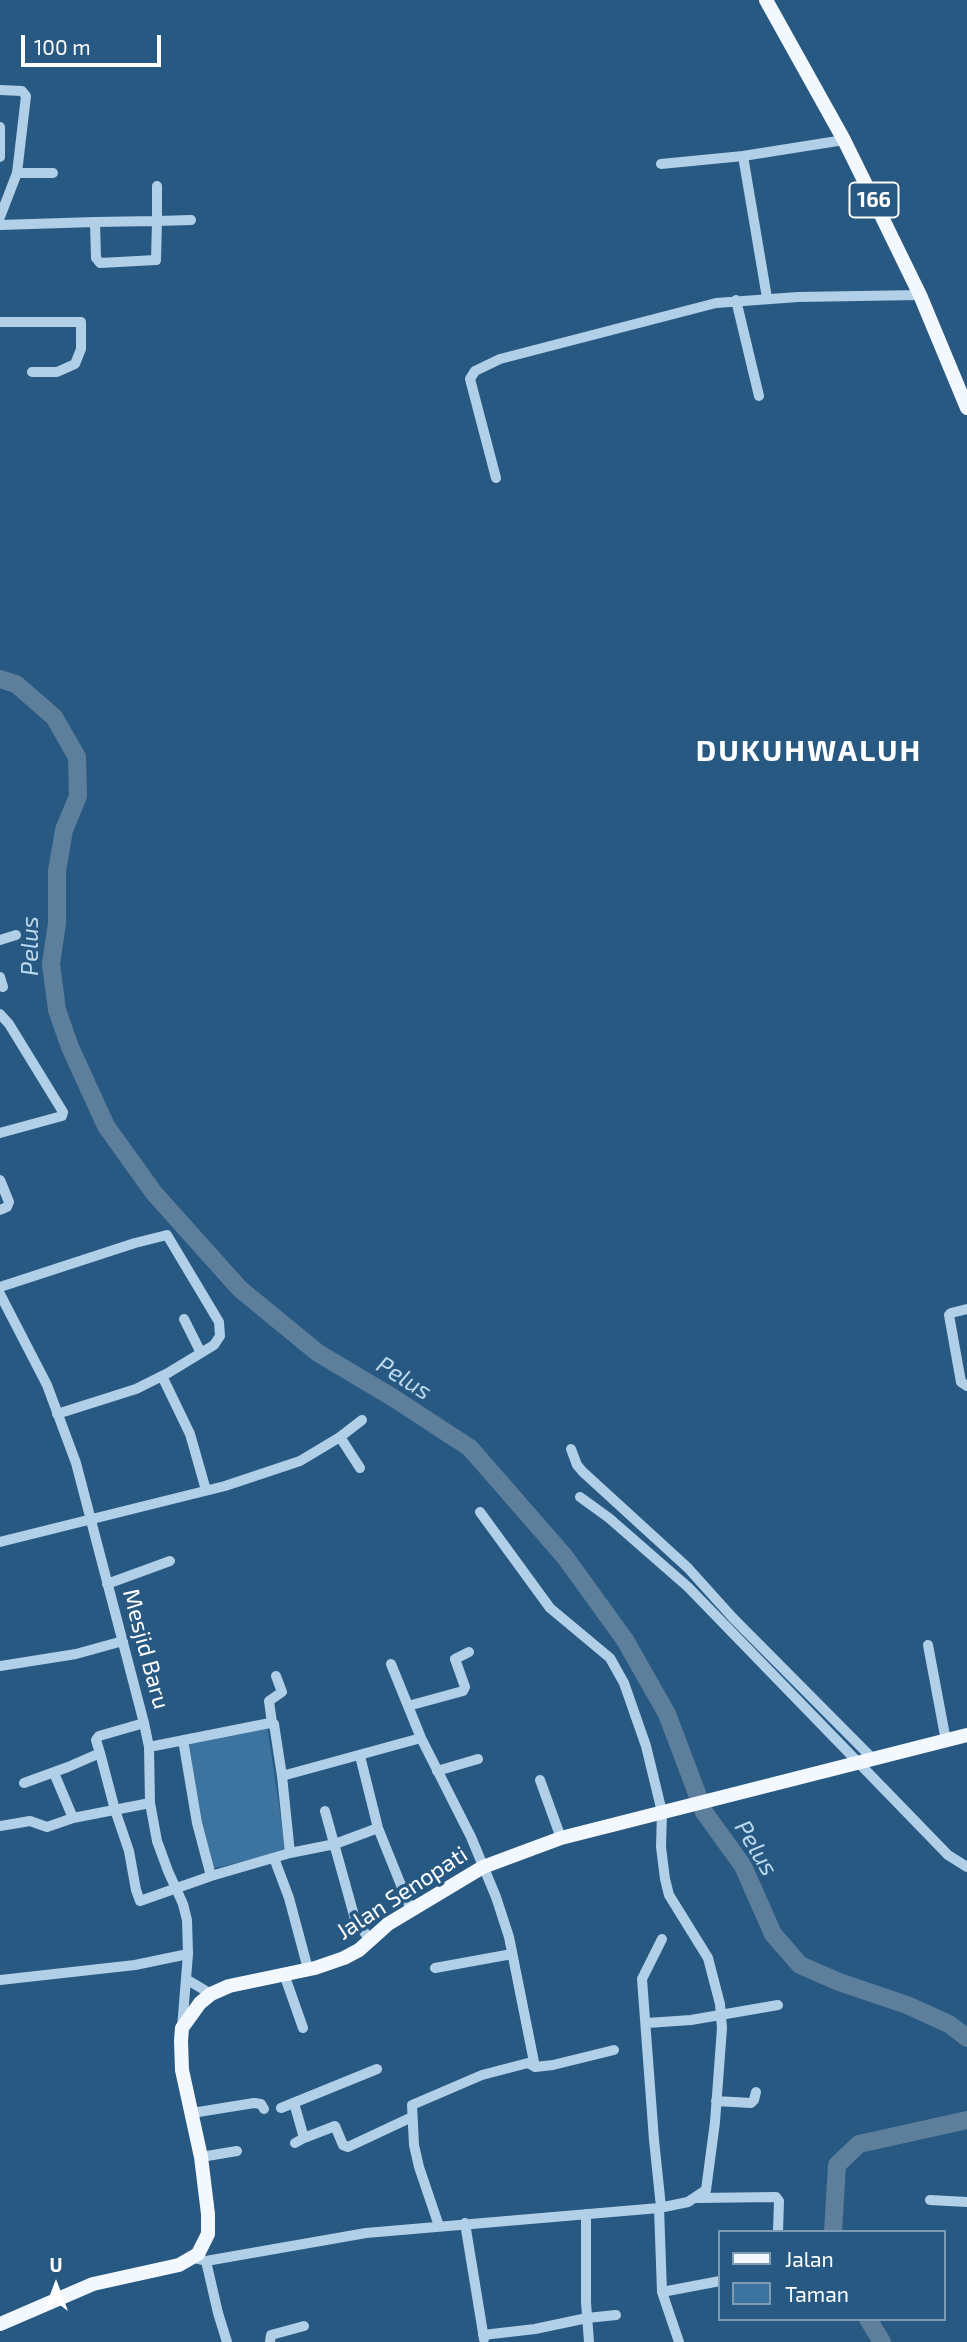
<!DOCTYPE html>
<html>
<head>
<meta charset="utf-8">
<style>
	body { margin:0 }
	#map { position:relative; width:967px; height:2342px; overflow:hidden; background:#285983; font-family:"Exo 2",sans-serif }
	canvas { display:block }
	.legend { position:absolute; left:718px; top:2230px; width:228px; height:91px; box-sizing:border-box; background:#285983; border:2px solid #7e9bb5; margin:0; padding:9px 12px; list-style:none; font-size:21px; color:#fff }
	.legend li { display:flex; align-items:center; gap:14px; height:35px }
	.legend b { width:35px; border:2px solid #7e9bb5 }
	.north { position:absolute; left:21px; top:2251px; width:70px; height:70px; -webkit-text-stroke:5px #285983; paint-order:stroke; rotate:0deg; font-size:19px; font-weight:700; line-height:28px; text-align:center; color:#fff }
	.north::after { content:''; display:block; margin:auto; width:24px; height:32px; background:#fff; clip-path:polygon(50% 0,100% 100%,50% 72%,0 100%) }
	.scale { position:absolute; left:21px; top:35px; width:140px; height:32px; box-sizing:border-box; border:4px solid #fff; border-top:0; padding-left:9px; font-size:21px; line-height:24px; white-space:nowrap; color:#fff; -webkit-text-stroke:5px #285983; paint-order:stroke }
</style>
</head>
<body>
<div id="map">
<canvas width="967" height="2342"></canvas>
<ul class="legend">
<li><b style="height:9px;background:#f2f8fd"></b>Jalan</li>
<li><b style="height:19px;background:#3c739f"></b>Taman</li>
</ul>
<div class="north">U</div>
<div class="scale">100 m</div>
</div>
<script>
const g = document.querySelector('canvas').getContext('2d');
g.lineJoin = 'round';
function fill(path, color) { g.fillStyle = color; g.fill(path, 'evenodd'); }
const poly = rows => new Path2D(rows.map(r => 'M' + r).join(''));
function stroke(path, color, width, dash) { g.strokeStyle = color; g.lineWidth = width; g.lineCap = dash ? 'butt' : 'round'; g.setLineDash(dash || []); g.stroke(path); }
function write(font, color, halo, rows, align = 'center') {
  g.font = font + ' "Exo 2",sans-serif'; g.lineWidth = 7; g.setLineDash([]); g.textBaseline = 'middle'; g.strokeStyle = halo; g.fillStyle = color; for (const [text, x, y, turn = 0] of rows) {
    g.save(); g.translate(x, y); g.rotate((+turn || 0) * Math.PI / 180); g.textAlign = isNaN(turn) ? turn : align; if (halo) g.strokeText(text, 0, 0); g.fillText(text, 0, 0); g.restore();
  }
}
const green = poly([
	[267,1725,286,1852,206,1870,185,1735]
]);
const river = poly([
	[0,679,16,684,54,717,77,757,78,796,64,830,57,871,57,923,51,964,57,1010,70,1047,106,1126,154,1193,240,1289,318,1353,392,1397,470,1448,565,1557,625,1640,667,1714,704,1812,743,1866,773,1934,800,1965,839,1982,907,2005,949,2024,967,2038],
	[833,2232,837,2165,859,2144,967,2120],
	[868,2319,882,2342]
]);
const minor = poly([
	[0,90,22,91,26,96,17,173,0,217],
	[0,127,0,157],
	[743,156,767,298],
	[661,164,743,156,844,140],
	[17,173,53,173],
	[157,186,157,221,191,220],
	[0,225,95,222,157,221,156,260,100,263,96,258,95,222],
	[736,300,759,396],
	[0,322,81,322,81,349,75,364,57,372,32,372],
	[496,478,470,379,475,371,500,359,716,303,798,297,920,295],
	[0,940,16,935],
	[0,977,3,987],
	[0,1014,9,1024,63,1112,62,1116,0,1133],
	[0,1180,9,1202,7,1207,0,1210],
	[0,1287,135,1243,167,1235,219,1322,220,1336,214,1345,168,1373,136,1389,57,1414],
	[0,1294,47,1385,76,1463,144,1723,149,1747,150,1803,157,1841,168,1871,183,1904,187,1920,188,1954,182,2028],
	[967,1309,951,1313,949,1315,961,1382,967,1386],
	[184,1319,201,1353],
	[162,1376,190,1434,206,1490],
	[571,1449,577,1465,583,1472,688,1568,733,1618,874,1760],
	[360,1468,340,1437,362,1420],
	[580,1497,609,1518,688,1587,948,1855,967,1867],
	[0,1542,225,1486,300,1461,340,1437],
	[107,1584,170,1561],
	[928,1645,946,1741],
	[391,1664,421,1738,471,1837,496,1897,509,1937,535,2067,528,2063,482,2075,412,2105,414,2145,419,2167,439,2226],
	[0,1666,76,1654,123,1641],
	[408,1706,463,1691,465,1687,455,1659,469,1652],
	[272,1723,269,1701,282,1692,276,1676],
	[183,1740,197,1823,211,1876],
	[100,1753,115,1810,129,1851,136,1890,140,1901,211,1876,290,1853,282,1776,274,1724,270,1723,149,1747],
	[360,1756,378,1828,411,1910],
	[437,1771,478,1759],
	[54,1773,73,1818],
	[282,1776,421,1738],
	[540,1780,561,1838],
	[24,1783,68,1767,100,1753,96,1740,99,1736,144,1723],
	[325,1811,355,1919,370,1940],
	[0,1826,30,1821,47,1827,73,1818,150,1803],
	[290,1853,335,1844,378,1828],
	[274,1858,289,1898,308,1969],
	[435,1968,512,1954],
	[284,1974,303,2028],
	[186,1979,211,1994],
	[0,1980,135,1965,188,1954],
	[647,2023,691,2020,778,2005],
	[535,2067,553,2065,614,2050],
	[716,2101,751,2103,754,2100,756,2092],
	[294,2103,304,2138,295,2143],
	[281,2108,377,2069],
	[192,2113,254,2103,261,2104,264,2109],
	[304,2138,335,2126,343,2145,348,2147,412,2117],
	[201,2157,237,2151],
	[696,2198,776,2197,779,2201,778,2232],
	[930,2200,967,2202],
	[661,2207,654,2140,642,1979,662,1939],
	[659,2208,662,2292,679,2342],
	[586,2214,586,2302,589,2342],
	[465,2223,484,2339],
	[194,2258,206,2261,366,2233,659,2208,688,2202,706,2190,715,2122,722,2028,720,2004,708,1958,669,1895,665,1879,661,1847,662,1812,646,1746,624,1683,610,1658,550,1608,480,1512],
	[206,2261,218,2313,227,2342],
	[662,2292,720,2281],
	[483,2335,535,2329,587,2318,616,2315],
	[270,2342,271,2335,304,2326]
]);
const major = poly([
	[766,0,844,140,879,211,920,295,967,408],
	[0,2324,93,2284,179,2265,198,2254,208,2234,208,2214,201,2157,182,2070,181,2041,182,2028,200,2003,211,1994,229,1986,315,1968,344,1958,359,1950,388,1924,483,1867,561,1838,967,1735]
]);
const shields = [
	[874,200,49]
];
const shieldNames = [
	["166",874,200]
];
const streetNames = [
	["Mesjid Baru",146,1649,75],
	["Jalan Senopati",402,1893,-33]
];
const waterNames = [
	["Pelus",30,946,-90],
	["Pelus",404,1378,32],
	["Pelus",756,1848,59]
];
const districtNames = [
	["DUKUHWALUH",809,751]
];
fill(green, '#3c739f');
stroke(river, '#5d7f9c', 18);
stroke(minor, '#b1cfe7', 10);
stroke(major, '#f2f8fd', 14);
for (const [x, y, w] of shields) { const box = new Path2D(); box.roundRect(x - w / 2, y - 17.5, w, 35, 5); g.fillStyle = '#285983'; g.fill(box); stroke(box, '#fff', 2); }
write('bold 21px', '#fff', null, shieldNames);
write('23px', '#fff', '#285983', streetNames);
write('italic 24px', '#bcd9ee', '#285983', waterNames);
g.letterSpacing = '2px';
write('bold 30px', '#fff', '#285983', districtNames);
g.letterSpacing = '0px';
</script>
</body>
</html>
